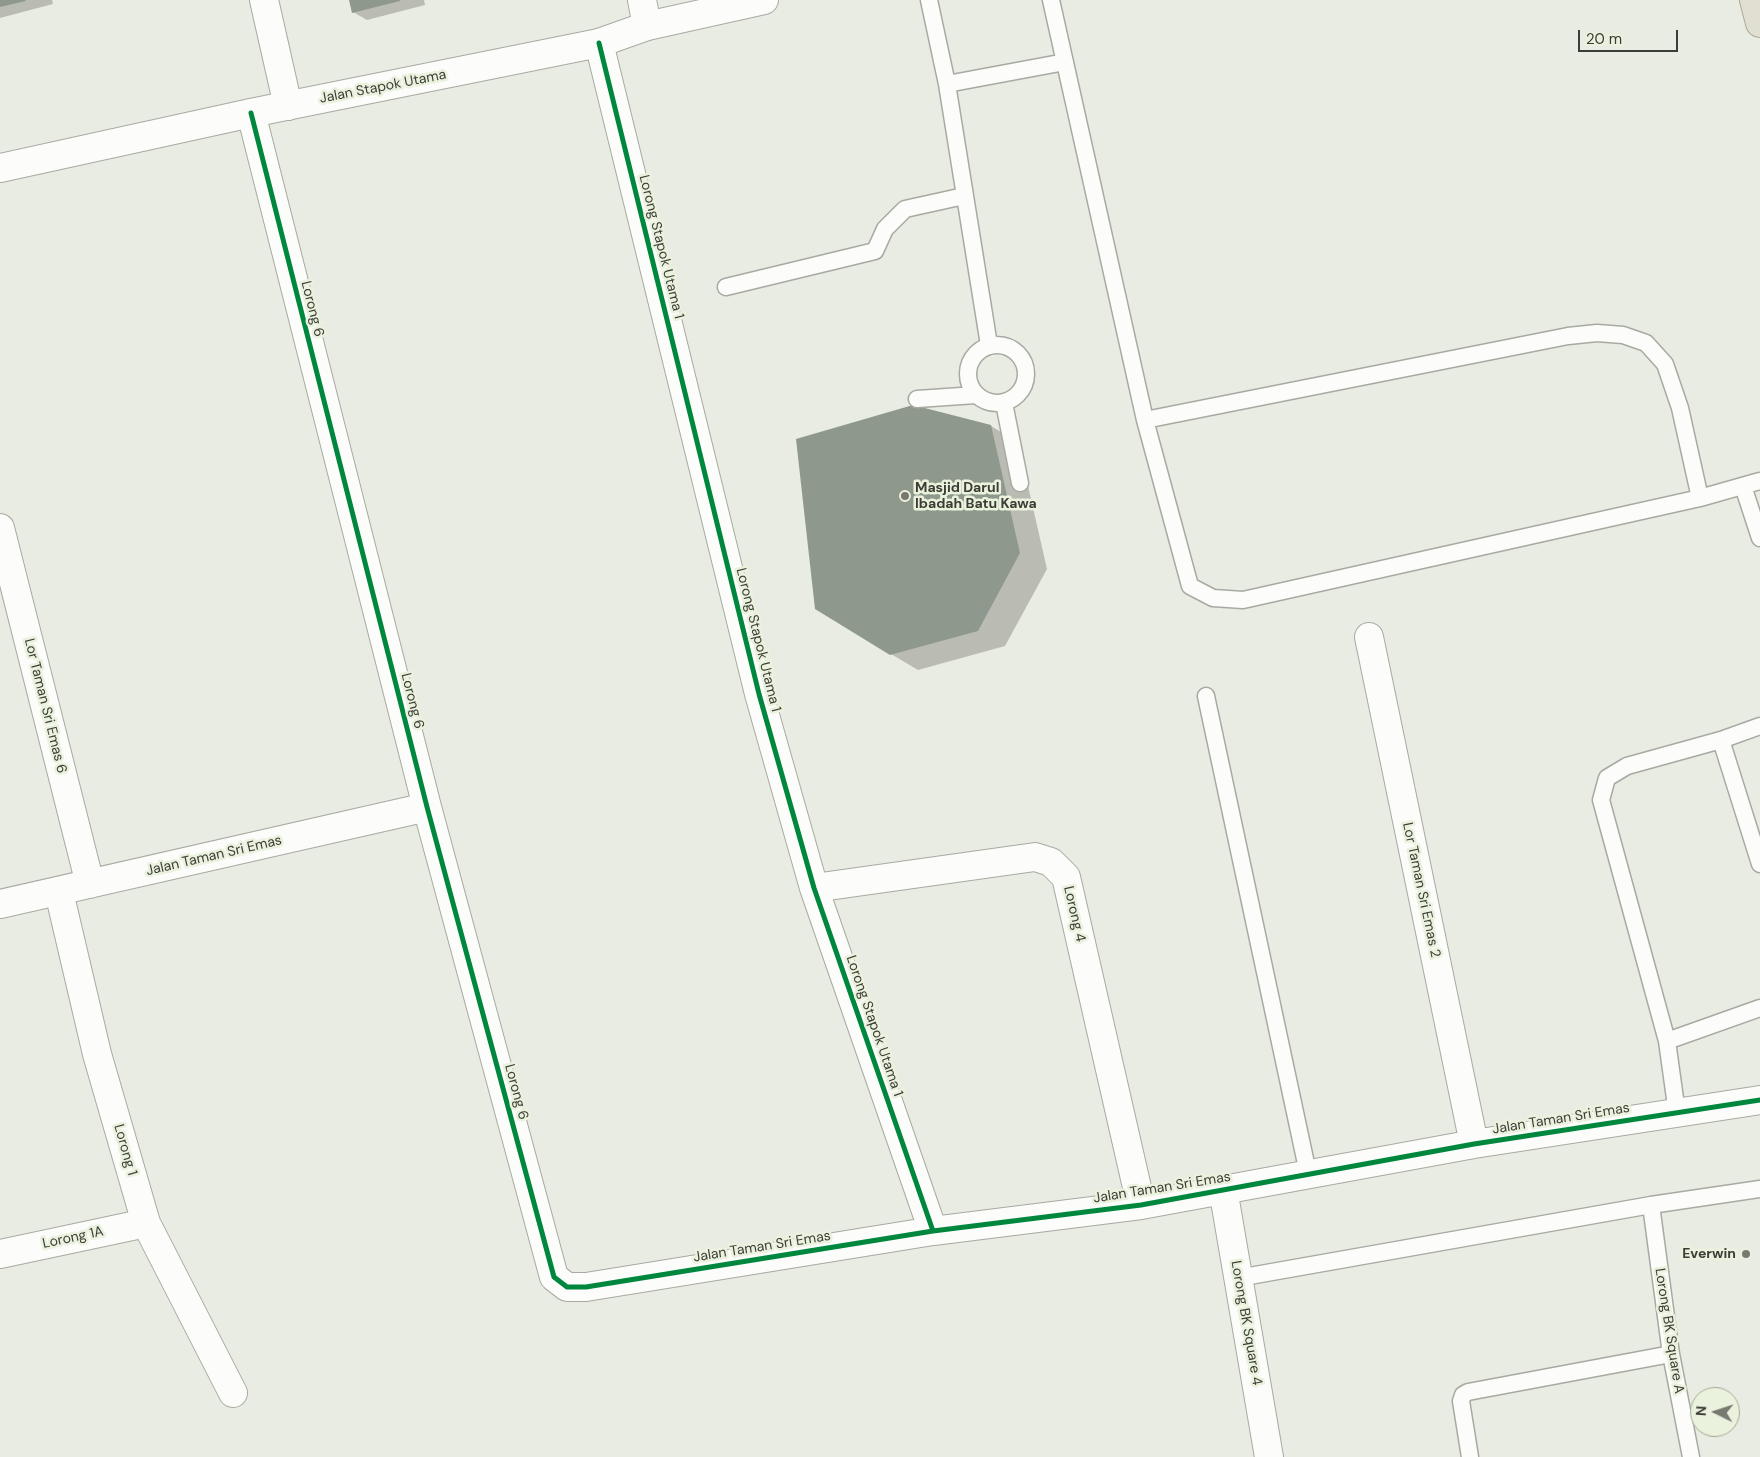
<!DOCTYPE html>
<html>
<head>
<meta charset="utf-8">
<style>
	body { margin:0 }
	#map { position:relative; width:1760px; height:1457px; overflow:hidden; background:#e9ece2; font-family:"DM Sans",sans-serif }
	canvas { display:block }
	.north { position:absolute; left:1690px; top:1387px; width:50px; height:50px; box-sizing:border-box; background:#eaf1dd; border:1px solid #a4a99a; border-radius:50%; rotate:274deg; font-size:14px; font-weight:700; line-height:20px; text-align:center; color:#3b3d36 }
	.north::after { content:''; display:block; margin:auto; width:18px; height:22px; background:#787a72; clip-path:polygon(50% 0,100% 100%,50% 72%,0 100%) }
	.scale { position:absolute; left:1578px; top:30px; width:100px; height:22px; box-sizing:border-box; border:2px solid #3b3d36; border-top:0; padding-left:6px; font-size:15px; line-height:18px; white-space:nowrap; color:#3b3d36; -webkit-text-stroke:4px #eaf1dd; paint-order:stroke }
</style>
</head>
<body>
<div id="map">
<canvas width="1760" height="1457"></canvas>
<div class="north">N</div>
<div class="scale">20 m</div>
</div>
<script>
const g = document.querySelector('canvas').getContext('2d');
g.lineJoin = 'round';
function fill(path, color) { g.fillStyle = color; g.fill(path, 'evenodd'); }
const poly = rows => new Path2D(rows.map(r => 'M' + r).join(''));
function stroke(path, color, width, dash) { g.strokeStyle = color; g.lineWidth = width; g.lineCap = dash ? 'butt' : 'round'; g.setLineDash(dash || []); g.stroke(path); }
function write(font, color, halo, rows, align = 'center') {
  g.font = font + ' "DM Sans",sans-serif'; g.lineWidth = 5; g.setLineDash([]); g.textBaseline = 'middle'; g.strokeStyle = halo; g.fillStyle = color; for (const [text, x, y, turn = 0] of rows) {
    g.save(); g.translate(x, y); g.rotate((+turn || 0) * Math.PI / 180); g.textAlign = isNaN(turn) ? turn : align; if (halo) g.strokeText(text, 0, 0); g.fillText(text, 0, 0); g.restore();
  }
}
const shadow = poly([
	[0,0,52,0,53,4,0,18],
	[350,0,424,0,425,5,367,20,353,12],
	[991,426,1018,442,1047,569,1005,646,918,670,891,654]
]);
const building = poly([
	[0,0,25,0,26,1,0,7],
	[349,0,400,0,400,1,352,13],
	[913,405,991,425,1020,553,978,631,890,655,815,609,796,439]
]);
const service = poly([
	[929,0,947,84,989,345],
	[1051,0,1145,420],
	[947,84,1065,62],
	[726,287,875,251,885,229,905,209,964,196],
	'968 374a29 29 0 1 1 58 0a29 29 0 1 1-58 0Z',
	[917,399,976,395],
	[1004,403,1020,483],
	[1743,486,1760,538],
	[1700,498,1680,408,1665,364,1646,343,1623,335,1597,333,1568,336,1145,420,1190,586,1213,598,1243,600,1700,498,1760,481],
	[1206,696,1308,1173],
	[1760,726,1721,740,1760,864],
	[1667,1041,1760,1008],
	[1677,1113,1667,1041,1601,800,1607,778,1627,766,1721,740],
	[1651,1205,1671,1354,1691,1457],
	[1238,1278,1651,1205,1760,1189],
	[1470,1457,1461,1401,1463,1395,1468,1392,1671,1354]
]);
const minor = poly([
	[264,0,288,106],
	[642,0,647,26],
	[599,43,759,694,814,888,933,1231],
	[251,113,427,807,554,1277,567,1287,586,1287,933,1231,1141,1205,1474,1144,1760,1100],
	[0,528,90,884],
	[1369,637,1474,1144],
	[814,888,1035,857,1051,862,1066,877,1141,1205],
	[59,892,97,1054,146,1223,233,1393],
	[0,904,427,807],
	[1223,1189,1269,1457],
	[0,1254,146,1223]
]);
const secondary = poly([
	[0,168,251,113,599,43,647,26,764,0]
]);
const trunk = poly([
	[1754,0,1760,23]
]);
const cycleway = poly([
	[599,43,759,694,814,888,933,1231],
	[251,113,427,807,554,1277,567,1287,586,1287,933,1231,1141,1205,1474,1144,1760,1100]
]);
const markers = [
	[905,496,5,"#787a72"],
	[1746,1254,5,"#787a72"]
];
const streetNames = [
	["Jalan Stapok Utama",383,87,-11],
	["Lorong Stapok Utama 1",661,247,76],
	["Lorong 6",312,309,76],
	["Lorong Stapok Utama 1",758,640,76],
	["Lorong 6",412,701,76],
	["Lor Taman Sri Emas 6",45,706,76],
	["Jalan Taman Sri Emas",214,856,-13],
	["Lor Taman Sri Emas 2",1421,890,78],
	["Lorong 4",1074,914,77],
	["Lorong Stapok Utama 1",874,1026,71],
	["Lorong 6",516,1092,75],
	["Jalan Taman Sri Emas",1561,1119,-9],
	["Lorong 1",125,1150,74],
	["Jalan Taman Sri Emas",1162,1188,-9],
	["Lorong 1A",73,1238,-12],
	["Jalan Taman Sri Emas",762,1247,-9],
	["Lorong BK Square 4",1246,1323,80],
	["Lorong BK Square A",1669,1331,81]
];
const poiNames = [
	["Masjid Darul",915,488],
	["Ibadah Batu Kawa",915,504],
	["Everwin",1736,1254,"right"]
];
fill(shadow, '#0003');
fill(building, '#8f988d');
stroke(service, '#a8aaa2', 19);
stroke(minor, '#a8aaa2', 30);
stroke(secondary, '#a8aaa2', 30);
stroke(trunk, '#abaa96', 30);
stroke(service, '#fcfcfb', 16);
stroke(minor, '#fcfcfb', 28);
stroke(secondary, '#fcfcfb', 28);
stroke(trunk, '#e0dfd1', 28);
stroke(cycleway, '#00873e', 5);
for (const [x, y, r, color] of markers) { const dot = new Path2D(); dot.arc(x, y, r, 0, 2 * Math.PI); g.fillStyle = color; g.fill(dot); stroke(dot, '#eaf1dd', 2); }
write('14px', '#3b3d36', '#eaf1dd', streetNames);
write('bold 14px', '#3b3d36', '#eaf1dd', poiNames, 'left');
</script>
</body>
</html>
